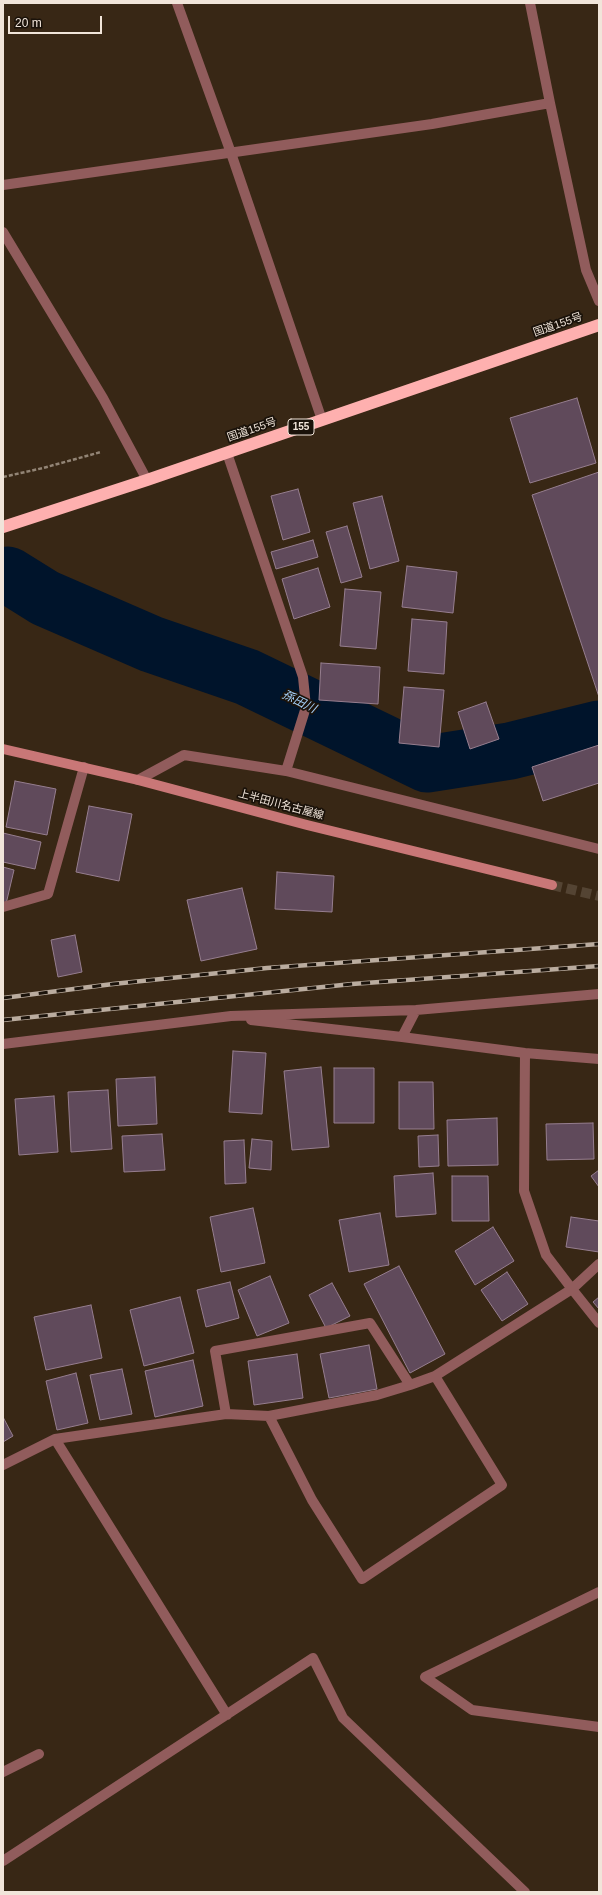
<!DOCTYPE html>
<html>
<head>
<meta charset="utf-8">
<style>
	body { margin:0 }
	#map { position:relative; width:602px; height:1895px; overflow:hidden; background:#382715; font-family:Arial,sans-serif }
	canvas { display:block }
	.frame { position:absolute; inset:0; border:4px solid #f1e5da; pointer-events:none }
	.scale { position:absolute; left:8px; top:16px; width:94px; height:18px; box-sizing:border-box; border:2px solid #f1e5da; border-top:0; padding-left:5px; font-size:12px; line-height:14px; white-space:nowrap; color:#f1e5da; -webkit-text-stroke:3px #1a120a; paint-order:stroke }
</style>
</head>
<body>
<div id="map">
<canvas width="602" height="1895"></canvas>
<div class="frame"></div>
<div class="scale">20 m</div>
</div>
<script>
const g = document.querySelector('canvas').getContext('2d');
g.lineJoin = 'round';
const poly = rows => new Path2D(rows.map(r => 'M' + r).join(''));
function stroke(path, color, width, dash) { g.strokeStyle = color; g.lineWidth = width; g.lineCap = dash ? 'butt' : 'round'; g.setLineDash(dash || []); g.stroke(path); }
function fill(path, color) { g.fillStyle = color; g.fill(path, 'evenodd'); }
function write(font, color, halo, rows, align = 'center') {
  g.font = font + ' Arial,"Noto Sans JP",sans-serif'; g.lineWidth = 3.5; g.setLineDash([]); g.textBaseline = 'middle'; g.strokeStyle = halo; g.fillStyle = color; for (const [text, x, y, turn = 0] of rows) {
    g.save(); g.translate(x, y); g.rotate((+turn || 0) * Math.PI / 180); g.textAlign = isNaN(turn) ? turn : align; if (halo) g.strokeText(text, 0, 0); g.fillText(text, 0, 0); g.restore();
  }
}
const river = poly([
	[8,575,45,598,151,644,247,677,427,764,510,751,599,729]
]);
const building = poly([
	[577,398,596,463,530,483,510,418,577,398],
	[599,472,599,697,532,495,599,472],
	[298,489,310,532,283,540,271,496,298,489],
	[382,496,399,561,370,569,353,503,382,496],
	[347,526,362,577,341,583,326,532,347,526],
	[313,540,318,557,276,569,271,552,313,540],
	[407,566,457,572,453,613,402,607,407,566],
	[318,568,330,607,294,619,282,579,318,568],
	[345,589,381,592,376,649,340,646,345,589],
	[412,619,447,622,444,674,408,671,412,619],
	[321,663,380,667,378,704,319,700,321,663],
	[404,687,444,690,439,747,399,743,404,687],
	[486,702,499,739,470,749,458,712,486,702],
	[599,745,599,783,543,801,532,767,599,745],
	[15,781,56,789,47,835,6,827,15,781],
	[89,806,132,814,119,881,76,872,89,806],
	[3,833,41,842,35,869,3,862,3,833],
	[3,867,14,870,6,904,3,904,3,867],
	[277,872,334,876,332,912,275,909,277,872],
	[242,888,257,949,201,961,187,900,242,888],
	[75,935,82,972,58,977,51,940,75,935],
	[233,1051,266,1053,262,1114,229,1112,233,1051],
	[321,1067,329,1147,292,1150,284,1071,321,1067],
	[334,1068,374,1068,374,1123,334,1123,334,1068],
	[155,1077,157,1124,118,1126,116,1079,155,1077],
	[399,1082,433,1082,434,1129,399,1129,399,1082],
	[108,1090,112,1149,71,1152,68,1092,108,1090],
	[54,1096,58,1152,19,1155,15,1099,54,1096],
	[497,1118,498,1165,448,1166,447,1120,497,1118],
	[593,1123,594,1159,547,1160,546,1124,593,1123],
	[162,1134,165,1170,124,1172,122,1136,162,1134],
	[438,1135,439,1166,419,1167,418,1136,438,1135],
	[252,1139,272,1141,271,1170,249,1168,252,1139],
	[244,1140,246,1183,225,1184,224,1141,244,1140],
	[599,1170,599,1187,591,1176,599,1170],
	[433,1173,436,1214,396,1217,394,1176,433,1173],
	[452,1176,488,1176,489,1221,452,1221,452,1176],
	[253,1208,265,1263,221,1272,210,1217,253,1208],
	[380,1213,389,1265,349,1272,339,1220,380,1213],
	[571,1217,599,1221,599,1252,566,1247,571,1217],
	[493,1227,514,1261,475,1285,455,1251,493,1227],
	[399,1266,445,1354,410,1373,364,1284,399,1266],
	[507,1272,528,1304,502,1321,481,1290,507,1272],
	[270,1276,289,1323,257,1336,238,1290,270,1276],
	[230,1282,239,1318,206,1327,197,1290,230,1282],
	[332,1283,350,1316,326,1328,309,1295,332,1283],
	[180,1297,194,1353,144,1366,130,1310,180,1297],
	[599,1297,599,1309,593,1302,599,1297],
	[91,1305,102,1358,46,1370,34,1317,91,1305],
	[369,1345,377,1389,329,1398,320,1354,369,1345],
	[297,1354,303,1398,254,1405,248,1361,297,1354],
	[193,1360,203,1406,155,1417,145,1371,193,1360],
	[122,1369,132,1414,100,1420,90,1375,122,1369],
	[76,1373,88,1423,57,1430,46,1381,76,1373],
	[3,1417,13,1436,3,1442,3,1417]
]);
const secondaryTunnel = poly([
	[552,885,599,896]
]);
const path = poly([
	[3,477,43,468,101,452]
]);
const street = poly([
	[177,3,231,153,322,420],
	[530,3,550,103,586,270,599,301],
	[3,185,432,124,550,103],
	[3,232,103,398,147,480],
	[227,453,303,677,306,707,286,771],
	[138,780,184,755,286,771,599,849],
	[3,907,48,894,84,767],
	[251,1020,402,1037,525,1053,599,1059],
	[402,1037,416,1010],
	[3,1044,231,1016,416,1010,599,994],
	[525,1053,524,1191,546,1255,572,1289,599,1264],
	[226,1414,215,1351,370,1323,410,1385],
	[269,1416,312,1500,362,1579,502,1485,435,1376],
	[55,1439,227,1715],
	[3,1465,55,1439,226,1414,269,1416,377,1395,410,1385,435,1376,572,1289,599,1323],
	[599,1592,425,1677,472,1710,599,1727],
	[3,1772,39,1754],
	[3,1861,313,1658,343,1718,525,1892]
]);
const secondary = poly([
	[3,749,138,780,307,825,552,885]
]);
const highway = poly([
	[3,527,147,480,599,325]
]);
const rail = poly([
	[3,998,113,984,267,968,599,944],
	[3,1020,352,984,599,966]
]);
const shields = [
	[301,427,26]
];
const shieldNames = [
	["155",301,427]
];
const streetNames = [
	["国道155号",558,325,-19],
	["国道155号",252,430,-19],
	["上半田川名古屋線",281,805,15]
];
const waterNames = [
	["孫田川",299,702,26]
];
stroke(river, '#00142b', 57);
fill(building, '#604a5b');
stroke(building, '#967e8f', 1);
stroke(secondaryTunnel, '#544433', 10, [10, 5]);
stroke(path, '#928475', 2.5, [4, 2]);
stroke(street, '#915c5c', 10);
stroke(secondary, '#c97777', 10);
stroke(highway, '#feb0af', 12);
stroke(rail, '#baac9f', 4.5);
stroke(rail, '#1a120a', 3, [9]);
for (const [x, y, w] of shields) { const box = new Path2D(); box.roundRect(x - w / 2, y - 8, w, 16, 3); g.fillStyle = '#1a120a'; g.fill(box); stroke(box, '#f1e5da', 1); }
write('bold 10px', '#f1e5da', null, shieldNames);
write('11px', '#f1e5da', '#1a120a', streetNames);
write('italic 12px', '#a4cff8', '#1a120a', waterNames);
</script>
</body>
</html>
